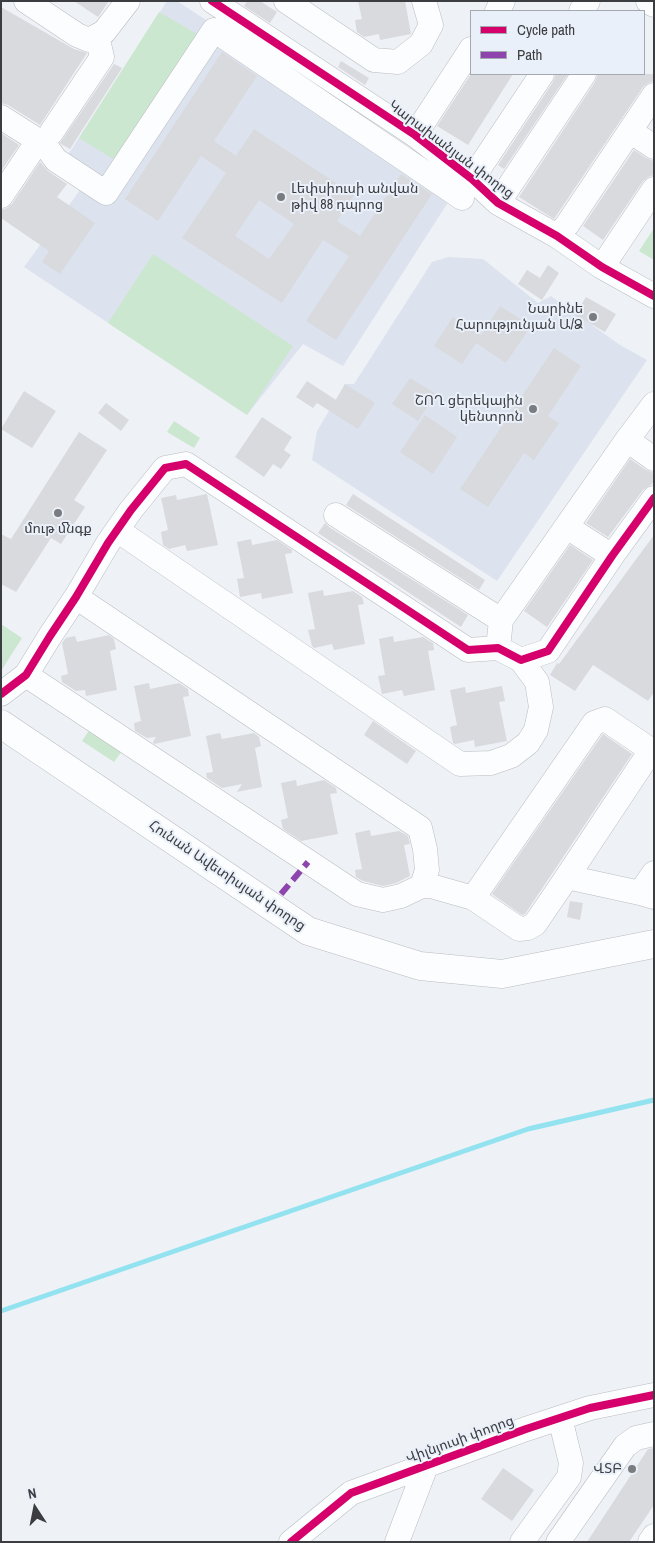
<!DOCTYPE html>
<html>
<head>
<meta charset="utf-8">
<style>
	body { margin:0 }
	#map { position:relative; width:655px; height:1543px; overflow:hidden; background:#eef1f6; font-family:"Archivo Narrow",sans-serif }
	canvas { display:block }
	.frame { position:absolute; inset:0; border:2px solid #3b3d40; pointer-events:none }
	.legend { position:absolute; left:470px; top:10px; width:175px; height:65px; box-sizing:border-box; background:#eaf0f9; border:1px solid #a4a8af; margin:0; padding:6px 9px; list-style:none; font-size:15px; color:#3b3d40 }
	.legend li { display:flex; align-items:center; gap:10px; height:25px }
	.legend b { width:25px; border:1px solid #a4a8af }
	.north { position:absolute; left:10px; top:1483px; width:50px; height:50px; -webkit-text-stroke:4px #eaf0f9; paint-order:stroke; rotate:349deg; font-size:14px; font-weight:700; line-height:20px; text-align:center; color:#3b3d40 }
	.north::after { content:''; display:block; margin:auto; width:18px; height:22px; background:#3b3d40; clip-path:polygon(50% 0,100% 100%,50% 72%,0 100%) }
</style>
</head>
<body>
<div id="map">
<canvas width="655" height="1543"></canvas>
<div class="frame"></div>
<ul class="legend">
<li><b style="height:6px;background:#d6006c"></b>Cycle path</li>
<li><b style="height:6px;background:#8e44ad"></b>Path</li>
</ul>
<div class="north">N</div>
</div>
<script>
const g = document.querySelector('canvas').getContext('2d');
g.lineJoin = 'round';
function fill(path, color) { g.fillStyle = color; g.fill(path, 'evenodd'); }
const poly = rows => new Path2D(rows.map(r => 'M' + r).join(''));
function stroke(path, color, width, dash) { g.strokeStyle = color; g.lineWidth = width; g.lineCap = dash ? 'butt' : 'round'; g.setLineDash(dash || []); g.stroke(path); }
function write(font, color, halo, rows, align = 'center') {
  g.font = font + ' "Archivo Narrow","Noto Sans Armenian",sans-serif'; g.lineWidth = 4; g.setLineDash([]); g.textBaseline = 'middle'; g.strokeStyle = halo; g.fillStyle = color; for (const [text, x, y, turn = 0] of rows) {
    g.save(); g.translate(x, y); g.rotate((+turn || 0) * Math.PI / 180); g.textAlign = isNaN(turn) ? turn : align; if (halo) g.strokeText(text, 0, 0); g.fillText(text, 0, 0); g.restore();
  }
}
const built = poly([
	[167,1,177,1,336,105,454,193,343,366,303,344,247,415,24,267,83,186,62,164],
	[448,257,483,259,538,303,551,296,620,345,647,360,497,581,312,460,317,431,345,384,354,384,432,262]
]);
const green = poly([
	[159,12,197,34,115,160,79,138],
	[654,228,654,260,639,251],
	[153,254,293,346,247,415,108,323],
	[174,421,200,438,194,448,167,432],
	[1,624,22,638,1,671],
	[90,729,122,751,114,762,82,741]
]);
const stream = poly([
	[1,1311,528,1129,654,1100]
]);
const building = poly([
	[74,1,109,1,98,17],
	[247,1,260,1,277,12,270,23,244,6],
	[358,1,405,1,411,34,380,40,379,34,364,37,357,32,355,20,362,19],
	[1,7,74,49,87,53,40,125,8,105,1,103],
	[222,52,257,76,214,141,236,156,254,129,354,195,337,221,360,236,401,174,432,194,336,340,306,321,349,256,323,240,282,303,182,238,226,173,201,156,158,221,125,199],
	[259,200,294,224,269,259,235,236],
	[341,61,369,78,365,85,338,67],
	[114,64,122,68,70,149,61,144,60,143],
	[471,74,513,74,468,145,437,126],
	[556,74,568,74,504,169,498,165,553,82],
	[598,74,654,74,654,81,648,83,643,87,554,219,519,197,595,82],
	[1,133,19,145,1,171],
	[634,150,646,158,654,161,654,175,648,177,643,181,603,240,583,226],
	[40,162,48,171,67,184,57,197,95,223,60,274,42,262,49,251,1,218,1,210,7,208,12,204],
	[548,265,559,273,542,300,518,284,527,270,540,278],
	[586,297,616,314,605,332,575,315],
	[500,306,531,326,506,363,476,343,462,364,434,346,453,317,481,335],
	[554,348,581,366,548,416,559,423,534,460,524,453,488,507,460,489],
	[410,378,436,394,418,421,392,404],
	[307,381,336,400,345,384,375,403,358,429,317,403,313,408,296,397],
	[24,391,56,411,32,448,1,429],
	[106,403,129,420,121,431,98,413],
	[425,415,457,437,433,474,400,452],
	[262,417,292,437,284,450,291,455,281,469,273,464,264,477,235,457],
	[79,432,107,450,74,500,85,507,61,544,51,538,16,592,1,584,1,534,11,539],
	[630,459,646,470,654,473,654,481,651,485,643,490,608,537,586,523],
	[207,494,218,545,187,551,185,545,169,549,163,545,161,532,168,530,161,498,176,495,177,500],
	[353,494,485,580,479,590,346,505],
	[325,523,329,527,468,615,461,627,318,533],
	[654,535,654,692,648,701,593,665,575,691,550,675,557,663,559,664],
	[251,539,252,545,277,540,292,550,292,553,285,554,293,593,262,599,261,593,240,597,237,579,244,578,237,542],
	[570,545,593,560,547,627,524,611],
	[323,590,324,596,353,591,362,597,364,604,358,605,365,644,334,650,332,644,314,648,312,646,308,630,315,629,308,593],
	[109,635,114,639,116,649,110,651,117,690,86,696,85,690,76,691,62,682,61,676,68,674,62,643,66,638,75,636,77,642],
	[393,636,394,642,423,637,433,643,434,650,428,651,435,690,404,696,402,690,382,694,378,676,385,675,379,639],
	[149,683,150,689,179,683,188,689,189,696,183,697,191,736,154,744,153,742,156,737,147,738,135,731,134,723,141,721,134,686],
	[502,686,505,701,499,702,507,741,475,747,474,740,455,744,453,743,450,727,457,725,450,690,465,687,466,693],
	[373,721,416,751,407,764,364,735],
	[220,733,222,739,254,733,259,737,261,746,255,748,262,787,237,792,242,784,222,788,207,778,206,773,213,772,206,736],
	[603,734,632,754,525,914,522,915,492,894],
	[296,780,297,786,324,780,336,788,337,793,330,794,338,834,301,841,283,829,281,820,288,818,281,783],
	[370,830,371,836,399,831,408,836,410,844,404,845,410,876,396,883,383,886,363,881,356,877,355,870,362,869,355,833],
	[570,901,583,903,580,920,567,917],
	[654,1448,654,1505,629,1542,587,1542,648,1449],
	[503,1468,534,1490,512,1521,481,1499]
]);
const minor = poly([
	[26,1,77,35,89,40,104,32,128,1],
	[212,1,415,135,472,179,498,203,557,236,602,267,654,296],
	[286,1,374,60,398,62,421,44,431,25,424,1],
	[648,1,654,5],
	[497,11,503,1],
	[581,11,588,1],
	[1,117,45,145,56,160,106,193,214,30,462,198],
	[630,131,654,147],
	[51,133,102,57,97,36],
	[415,135,471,49],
	[472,179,542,74],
	[1,196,38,141],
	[498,203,584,74],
	[557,236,567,225,654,95],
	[602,267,654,189],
	[654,404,627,440,654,459],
	[336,515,501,620,498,648],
	[567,527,612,556],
	[501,620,627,440],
	[521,660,548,651,612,556,654,498],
	[26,675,357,894,383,900,401,896,422,886,427,870,425,849,420,828,76,597],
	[1,694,26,675,50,636,76,597,108,543,117,530,131,510,165,468,186,464,468,650,498,648,521,660,537,682,541,707,536,730,528,743,511,756,491,763,460,764,117,530],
	[567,877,535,924,528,928,519,929,473,898,594,723,605,719,645,746,648,752,646,758,567,877,640,893,654,897],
	[422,886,431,886,473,898],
	[640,893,654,873],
	[291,1542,351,1493,526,1429,590,1408,654,1395],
	[397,1542,426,1466],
	[522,1542,569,1477,571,1463,560,1418],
	[558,1542,625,1446,636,1438,654,1434],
	[650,1542,654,1536]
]);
const major = poly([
	[1,724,308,931,420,966,502,974,654,944]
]);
const quiet = poly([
	[281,894,308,862]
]);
const cycleway = poly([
	[212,1,415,135,472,179,498,203,557,236,602,267,654,296],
	[1,694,26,675,50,636,76,597,108,543,131,510,165,468,186,464,468,650,498,648,521,660,548,651,612,556,654,498],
	[291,1542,351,1493,526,1429,590,1408,654,1395]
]);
const markers = [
	[281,197,5,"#7a7c80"],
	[593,317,5,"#7a7c80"],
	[533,409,5,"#7a7c80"],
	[58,513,5,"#7a7c80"],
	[632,1469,5,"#7a7c80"]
];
const streetNames = [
	["Կարախանյան փողոց",451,150,37],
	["Հունան Ավետիսյան փողոց",227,876,34],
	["Վիլնյուսի փողոց",460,1440,-20]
];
const poiNames = [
	["Լեփսիուսի անվան",291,189,"left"],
	["թիվ 88 դպրոց",291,205,"left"],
	["Նարինե",583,309],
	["Հարությունյան Ա/Ձ",583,325],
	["ՇՈՂ ցերեկային",523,401],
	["կենտրոն",523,417],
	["մութ մնգք",58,529,"center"],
	["ՎՏԲ",622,1469]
];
fill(built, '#dce3ee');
fill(green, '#cce7cf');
stroke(stream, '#92e3ef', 5);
fill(building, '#d9dade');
stroke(minor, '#babcc0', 25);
stroke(major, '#babcc0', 29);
stroke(minor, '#fcfdfe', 24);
stroke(major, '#fcfdfe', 28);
stroke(quiet, '#8e44ad', 6, [12, 6]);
stroke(cycleway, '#d6006c', 8);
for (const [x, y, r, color] of markers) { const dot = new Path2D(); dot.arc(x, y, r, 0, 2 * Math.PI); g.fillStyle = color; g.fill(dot); stroke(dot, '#eaf0f9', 2); }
write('14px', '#3b3d40', '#eaf0f9', streetNames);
write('14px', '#3b3d40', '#eaf0f9', poiNames, 'right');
</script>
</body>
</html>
